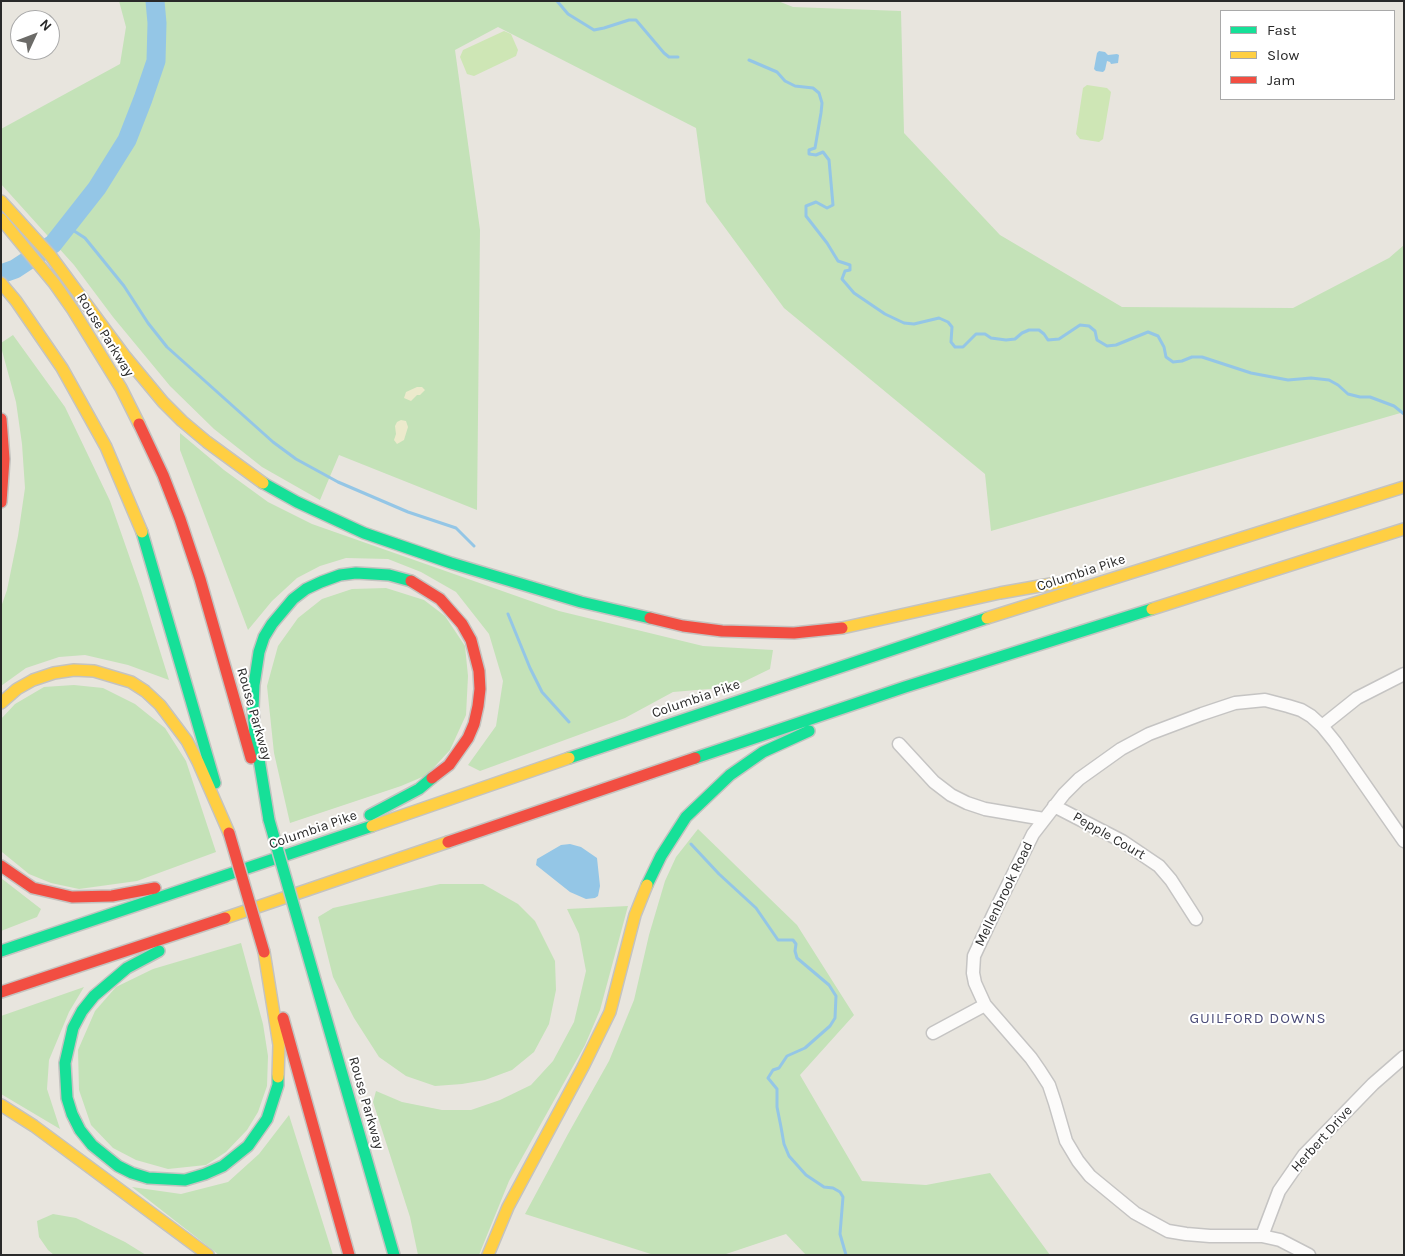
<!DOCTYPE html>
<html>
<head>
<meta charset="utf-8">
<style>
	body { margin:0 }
	#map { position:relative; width:1405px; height:1256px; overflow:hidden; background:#e8e5de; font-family:Karla,sans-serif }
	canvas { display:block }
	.frame { position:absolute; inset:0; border:2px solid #292929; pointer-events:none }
	.legend { position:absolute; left:1220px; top:10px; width:175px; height:90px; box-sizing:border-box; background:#fff; border:1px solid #a9a9a9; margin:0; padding:6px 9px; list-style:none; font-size:15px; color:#292929 }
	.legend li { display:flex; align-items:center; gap:10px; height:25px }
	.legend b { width:25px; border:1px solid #a9a9a9 }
	.north { position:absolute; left:10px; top:10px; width:50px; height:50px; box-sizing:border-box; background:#fff; border:1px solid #a9a9a9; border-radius:50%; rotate:47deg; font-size:14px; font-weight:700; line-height:20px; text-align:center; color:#292929 }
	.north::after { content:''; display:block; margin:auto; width:18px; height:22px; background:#6c6b68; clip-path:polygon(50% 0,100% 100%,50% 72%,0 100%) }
</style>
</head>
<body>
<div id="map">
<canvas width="1405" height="1256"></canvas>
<div class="frame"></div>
<ul class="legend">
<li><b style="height:6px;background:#16e098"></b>Fast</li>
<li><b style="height:6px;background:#ffcf43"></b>Slow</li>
<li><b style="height:6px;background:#f24e42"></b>Jam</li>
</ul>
<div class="north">N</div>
</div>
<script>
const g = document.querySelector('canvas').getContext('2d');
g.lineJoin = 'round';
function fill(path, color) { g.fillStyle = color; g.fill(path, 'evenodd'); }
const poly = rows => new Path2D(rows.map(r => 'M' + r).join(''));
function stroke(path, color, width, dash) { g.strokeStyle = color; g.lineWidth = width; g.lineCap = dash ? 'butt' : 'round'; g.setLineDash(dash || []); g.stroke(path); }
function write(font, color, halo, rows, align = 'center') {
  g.font = font + ' Karla,sans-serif'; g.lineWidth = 4; g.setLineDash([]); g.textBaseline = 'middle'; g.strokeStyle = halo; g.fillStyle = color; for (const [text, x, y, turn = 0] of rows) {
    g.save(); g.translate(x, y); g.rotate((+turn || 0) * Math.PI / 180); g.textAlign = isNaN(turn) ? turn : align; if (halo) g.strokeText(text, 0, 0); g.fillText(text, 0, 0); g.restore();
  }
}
const green = poly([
	[119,1,778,1,793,7,901,11,904,133,1000,235,1122,307,1293,308,1389,258,1404,245,1404,412,991,531,985,474,784,308,706,202,696,128,498,27,455,50,480,230,477,510,339,455,320,500,262,467,214,429,170,386,113,317,74,265,1,184,1,129,120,64,126,27],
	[13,335,65,407,110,501,141,590,169,680,128,665,85,655,59,657,26,668,1,686,1,607,7,590,18,536,25,488,22,444,16,402,1,347,1,343],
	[180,433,224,470,268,502,312,524,559,611,703,646,773,650,770,669,733,687,673,692,625,718,480,771,468,765,496,726,503,681,489,634,456,592,421,572,388,559,346,558,320,566,297,578,272,601,248,630,180,450],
	[386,588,424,600,445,616,465,646,468,676,466,715,450,750,427,775,401,786,290,823,274,753,267,686,278,646,298,618,322,599,352,589],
	[74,685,103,688,135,704,165,728,186,761,216,852,137,881,79,889,51,883,29,874,2,852,1,719,15,704,44,687],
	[698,829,797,925,854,1015,800,1075,862,1181,926,1185,990,1173,1050,1255,806,1255,786,1234,723,1255,654,1255,525,1214,568,1134,609,1061,634,1000,649,935,665,881,676,857],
	[1,878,41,909,37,917,1,931],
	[440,884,483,884,518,904,535,921,555,961,556,990,549,1024,534,1052,512,1070,485,1080,462,1084,435,1086,406,1076,379,1057,354,1018,333,977,318,917,333,908],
	[628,906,600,1010,585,1045,509,1181,479,1255,418,1255,410,1217,373,1102,376,1091,402,1102,442,1110,471,1110,500,1100,531,1085,553,1061,574,1022,586,971,579,934,567,909],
	[241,943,263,1024,268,1056,267,1086,258,1112,247,1130,226,1152,206,1165,168,1169,136,1160,113,1148,91,1125,79,1090,78,1050,95,1011,116,987,153,969],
	[84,987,69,1012,49,1060,47,1089,60,1129,1,1094,1,1016],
	[289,1115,333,1255,219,1255,132,1187,181,1194,228,1182,259,1154],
	[53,1214,76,1218,125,1242,146,1255,54,1255,48,1250,39,1237,37,1221]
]);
const sand = poly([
	[417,387,422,387,425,390,420,395,417,395,411,401,404,398,406,392],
	[401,420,406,421,408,427,404,440,397,444,394,440,396,434,395,426,397,422]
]);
const pitch = poly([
	[504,31,511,34,518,50,516,56,474,76,467,74,460,57,463,50],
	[1087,85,1107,88,1111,92,1103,139,1099,142,1080,139,1076,134,1083,88]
]);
const water = poly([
	[1099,51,1105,52,1108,55,1117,54,1119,55,1118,63,1111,64,1110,62,1107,61,1105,70,1103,72,1096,71,1094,69,1097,53],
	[570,844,581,847,597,858,600,886,598,896,595,898,586,899,570,892,536,865,537,859,561,845]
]);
const stream = poly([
	[557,1,568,14,594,30,604,28,629,20,636,20,664,53,669,57,678,57],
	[749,60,777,72,785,81,795,86,813,88,819,93,822,103,821,113,815,148,809,150,809,154,816,155,823,152,829,160,833,205,827,208,816,202,806,206,806,216,827,243,838,261,850,265,850,270,845,271,842,279,854,293,885,314,904,323,914,324,939,318,948,322,952,327,951,342,955,347,963,347,976,334,985,334,991,338,1006,340,1015,339,1022,333,1029,330,1039,330,1044,334,1048,340,1059,339,1080,325,1089,326,1095,331,1097,340,1107,346,1116,345,1148,332,1158,336,1164,347,1166,357,1173,362,1182,361,1192,357,1202,357,1251,373,1288,380,1311,378,1329,380,1338,385,1348,394,1360,397,1370,397,1394,406,1404,414],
	[68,227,85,238,124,286,148,323,167,347,273,442,296,459,338,482,408,512,456,528,474,546],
	[508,614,530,668,542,692,569,722],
	[691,844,719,874,756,908,778,940,793,940,796,944,795,951,797,958,829,985,836,996,835,1018,830,1026,805,1048,787,1056,779,1068,773,1070,768,1078,777,1089,777,1107,781,1127,784,1144,789,1156,806,1175,824,1187,833,1188,840,1192,843,1197,840,1234,846,1255]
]);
const river = poly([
	[1,274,15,269,53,244,97,188,127,140,143,99,156,61,157,23,155,1]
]);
const street = poly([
	[1322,726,1357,698,1404,674],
	[899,744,934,782,951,795,967,803,985,809,1044,819],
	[1054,806,1122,841,1159,866,1171,880,1196,919],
	[933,1033,985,1005],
	[1262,1236,1279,1191,1304,1155,1373,1084,1404,1057],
	[1309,1255,1280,1240,1262,1236,1210,1236,1186,1234,1168,1231,1135,1213,1090,1176,1078,1161,1066,1141,1055,1103,1049,1085,1040,1071,1031,1058,985,1005,975,983,973,973,974,956,994,913,1033,834,1064,794,1079,779,1121,749,1149,734,1202,714,1235,703,1265,700,1288,706,1301,710,1311,716,1322,726,1335,742,1404,841]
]);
const fast = poly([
	[263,483,297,502,364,533,451,563,581,602,650,618],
	[142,532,215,783],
	[569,758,987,618],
	[695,758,905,687,1152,609],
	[370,815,419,789,432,778],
	[269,820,255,735,253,709,254,685,259,652,264,637,272,624,293,599,306,589,321,582,340,575,356,573,389,575,411,581],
	[647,885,661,856,686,817,730,775,763,752,809,731],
	[303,938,394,1255],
	[1,951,372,826],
	[159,951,127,968,94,996,82,1011,73,1028,65,1063,67,1098,72,1114,80,1130,92,1145,118,1166,132,1173,148,1178,185,1180,205,1174,223,1166,248,1146,267,1119,278,1085,278,1077]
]);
const slow = poly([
	[1,201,50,255,124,355,163,402,182,421,207,442,263,483],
	[1,219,54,283,73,310,121,388,139,424],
	[1,283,16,301,62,368,106,447,142,532],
	[1152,609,1404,529],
	[987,618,1404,487],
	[842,628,1000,593,1068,581],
	[1,703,17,689,33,680,54,673,74,670,94,671,131,682,145,691,160,705,187,741,198,762,229,833],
	[372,826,569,758],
	[225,918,448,842],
	[264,952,279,1045,278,1077],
	[1,1105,34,1126,208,1255],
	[488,1255,508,1207,583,1067,610,1012,635,915,647,885]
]);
const jam = poly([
	[1,419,4,459,1,502],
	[139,424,163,475,180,519,200,579,251,758],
	[411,581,440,599,462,624,471,640,479,671,480,689,478,706,474,724,468,738,449,765,432,778],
	[650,618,683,626,722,631,794,633,842,628],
	[448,842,695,758],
	[1,866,33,888,72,897,112,896,155,888],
	[1,992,225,918],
	[283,1018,349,1255]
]);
const fastBridge = poly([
	[269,820,303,938]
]);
const jamBridge = poly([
	[229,833,264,952]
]);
const streetNames = [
	["Rouse Parkway",105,335,58],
	["Columbia Pike",1081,573,-18],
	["Columbia Pike",696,699,-19],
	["Rouse Parkway",254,714,74],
	["Columbia Pike",313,830,-19],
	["Pepple Court",1109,836,30],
	["Mellenbrook Road",1004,894,-64],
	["Rouse Parkway",366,1103,74],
	["Herbert Drive",1322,1139,-48]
];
const neighbourhoodNames = [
	["GUILFORD DOWNS",1258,1019]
];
fill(green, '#c4e2b8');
fill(sand, '#eceacc');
fill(pitch, '#cee6b5');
fill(water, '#94c6e6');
stroke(stream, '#94c6e6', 3);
stroke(river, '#94c6e6', 19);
stroke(street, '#c5c4c3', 15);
stroke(fast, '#c4c3c0', 14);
stroke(slow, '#c4c3c0', 14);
stroke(jam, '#c4c3c0', 14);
stroke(street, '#fcfbfa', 12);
stroke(fast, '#16e098', 11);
stroke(slow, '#ffcf43', 11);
stroke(jam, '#f24e42', 11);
stroke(fastBridge, '#c4c3c0', 14, []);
stroke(jamBridge, '#c4c3c0', 14, []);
stroke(fastBridge, '#16e098', 11);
stroke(jamBridge, '#f24e42', 11);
write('14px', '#292929', '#fff', streetNames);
g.letterSpacing = '1px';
write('15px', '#4b4c78', '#fff', neighbourhoodNames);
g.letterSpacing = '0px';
</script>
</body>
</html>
